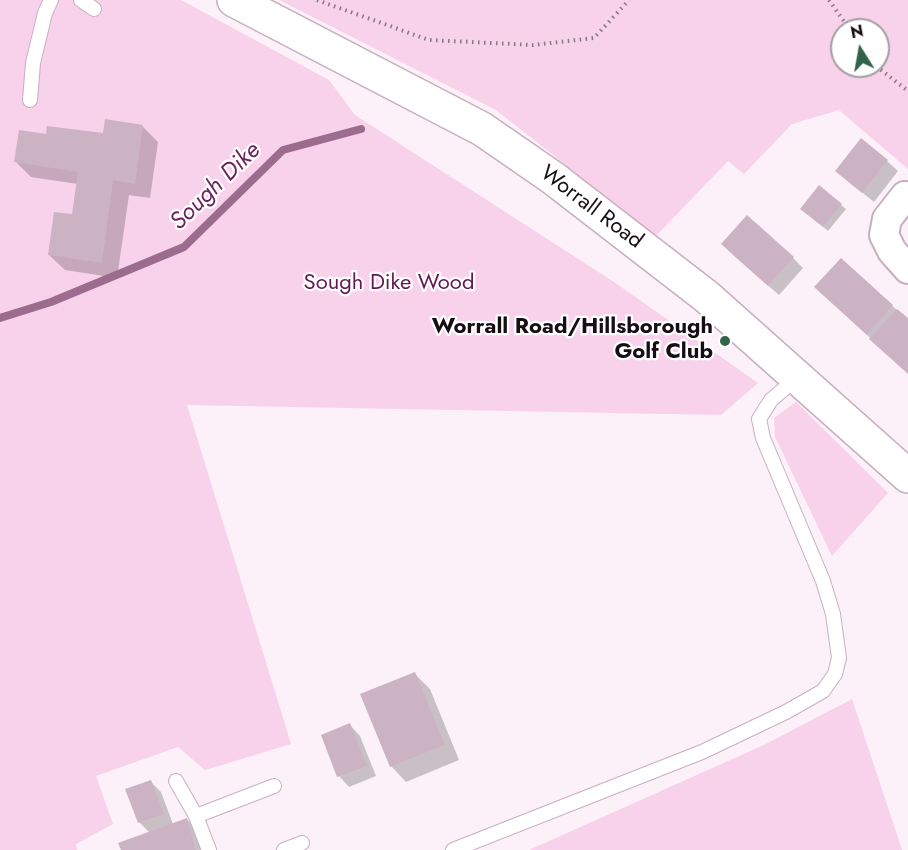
<!DOCTYPE html>
<html>
<head>
<meta charset="utf-8">
<style>
	body { margin:0 }
	#map { position:relative; width:908px; height:850px; overflow:hidden; background:#fcf1f8; font-family:Jost,sans-serif }
	canvas { display:block }
	.north { position:absolute; left:830px; top:18px; width:60px; height:60px; box-sizing:border-box; background:#fff; border:2px solid #a29fa1; border-radius:50%; rotate:349deg; font-size:16px; font-weight:700; line-height:24px; text-align:center; color:#170e14 }
	.north::after { content:''; display:block; margin:auto; width:21px; height:27px; background:#306347; clip-path:polygon(50% 0,100% 100%,50% 72%,0 100%) }
</style>
</head>
<body>
<div id="map">
<canvas width="908" height="850"></canvas>
<div class="north">N</div>
</div>
<script>
const g = document.querySelector('canvas').getContext('2d');
g.lineJoin = 'round';
function fill(path, color) { g.fillStyle = color; g.fill(path, 'evenodd'); }
const poly = rows => new Path2D(rows.map(r => 'M' + r).join(''));
function stroke(path, color, width, dash) { g.strokeStyle = color; g.lineWidth = width; g.lineCap = dash ? 'butt' : 'round'; g.setLineDash(dash || []); g.stroke(path); }
function write(font, color, halo, rows, align = 'center') {
  g.font = font + ' Jost,sans-serif'; g.lineWidth = 4.5; g.setLineDash([]); g.textBaseline = 'middle'; g.strokeStyle = halo; g.fillStyle = color; for (const [text, x, y, turn = 0] of rows) {
    g.save(); g.translate(x, y); g.rotate((+turn || 0) * Math.PI / 180); g.textAlign = isNaN(turn) ? turn : align; if (halo) g.strokeText(text, 0, 0); g.fillText(text, 0, 0); g.restore();
  }
}
const green = poly([
	[0,0,181,0,329,80,355,115,614,282,758,383,721,415,187,405,291,744,205,770,178,747,96,776,113,824,76,844,77,850,0,850],
	[279,0,908,0,908,169,839,110,792,124,744,174,728,161,656,236,496,110],
	[842,30,878,30,878,66,842,66],
	[796,402,888,493,832,556,775,437,774,418],
	[852,699,902,850,529,850,766,744]
]);
const shadow = poly([
	[142,126,158,142,150,198,129,195,117,278,65,270,49,255,73,216,78,184,31,177,16,162,48,136,104,135],
	[861,140,887,161,898,171,874,202,848,181,837,171],
	[841,205,846,209,828,231,807,213],
	[733,255,793,258,803,268,779,295],
	[841,260,908,320,908,373,826,297],
	[415,674,430,689,459,760,406,782,391,766],
	[350,725,360,736,376,776,349,787,339,776,323,736],
	[150,781,161,792,173,824,187,819,202,835,207,850,122,850,150,833,139,822]
]);
const stream = poly([
	[0,318,51,302,184,247,283,150,361,129]
]);
const building = poly([
	[105,119,143,125,135,184,113,180,102,263,48,255,54,212,72,214,78,172,14,162,19,130,46,134,47,126,103,133],
	[861,138,888,160,862,193,835,171],
	[819,185,842,204,823,227,800,209],
	[747,215,794,257,768,286,721,244],
	[841,258,893,305,867,335,814,287],
	[897,309,908,318,908,374,869,339],
	[415,672,445,745,390,767,360,694],
	[350,723,367,766,337,777,321,735],
	[151,780,164,814,138,823,125,789],
	[187,818,196,850,121,850,118,843]
]);
const path = poly([
	[317,0,429,40,533,45,594,38,629,0],
	[829,0,850,30],
	[876,66,908,91]
]);
const lane = poly([
	[81,0,94,9],
	[30,100,33,63,45,13,51,0],
	[176,781,196,816,209,850],
	[196,816,274,786],
	[284,850,302,843],
	[453,850,702,752,786,712,823,691,835,674,839,658,833,614,823,581,763,438,759,419,771,400,798,377]
]);
const street = poly([
	[905,196,887,219,884,235,892,251,908,269]
]);
const secondary = poly([
	[234,0,482,129,553,178,707,297,908,476]
]);
const markers = [
	[725,341,6,"#306347"]
];
const streetNames = [
	["Worrall Road",591,208,37]
];
const parkNames = [
	["Sough Dike Wood",389,284]
];
const poiNames = [
	["Worrall Road/Hillsborough",713,328],
	["Golf Club",713,353]
];
const waterNames = [
	["Sough Dike",216,187,-44]
];
fill(green, '#f8d1eb');
fill(shadow, '#0003');
stroke(stream, '#9b6c8d', 8);
fill(building, '#ccb3c4');
stroke(lane, '#c8afc0', 16);
stroke(street, '#c8afc0', 32);
stroke(secondary, '#c8afc0', 36);
stroke(path, '#847a80', 4, [1.5, 4.5]);
stroke(lane, '#fff', 14);
stroke(street, '#fff', 28);
stroke(secondary, '#fff', 33);
for (const [x, y, r, color] of markers) { const dot = new Path2D(); dot.arc(x, y, r, 0, 2 * Math.PI); g.fillStyle = color; g.fill(dot); stroke(dot, '#fff', 2); }
write('22px', '#170e14', '#fff', streetNames);
write('22px', '#631853', '#fff', parkNames);
write('bold 22px', '#170e14', '#fff', poiNames, 'right');
write('italic 24px', '#6e235d', '#fff', waterNames);
</script>
</body>
</html>
